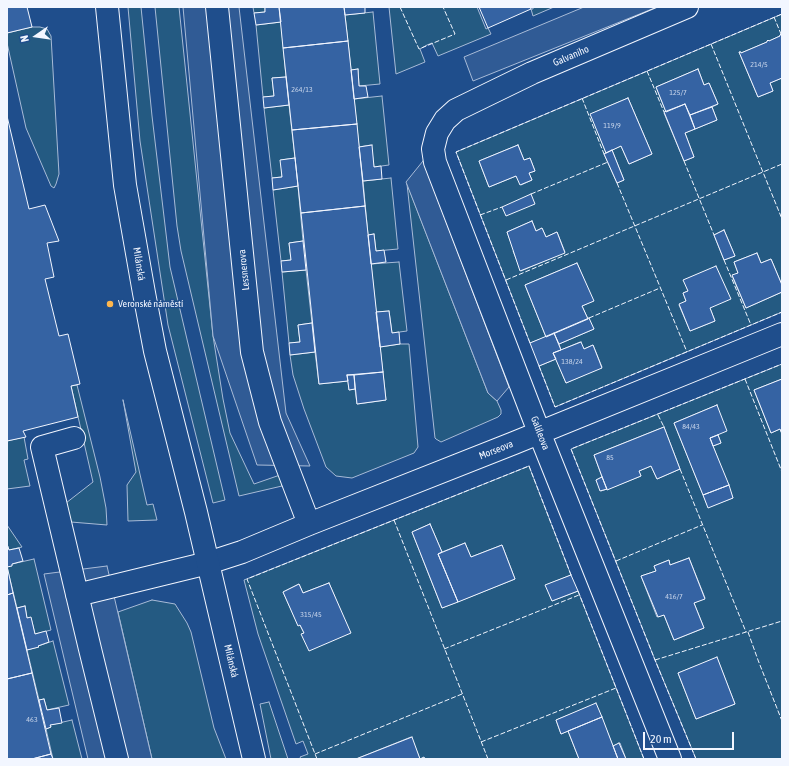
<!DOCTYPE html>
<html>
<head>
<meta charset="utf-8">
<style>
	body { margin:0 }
	#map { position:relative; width:789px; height:766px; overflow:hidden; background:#1f4e8c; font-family:"Asap Condensed",sans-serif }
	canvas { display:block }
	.frame { position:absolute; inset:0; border:8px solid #f2f6ff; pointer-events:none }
	.north { position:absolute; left:16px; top:16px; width:40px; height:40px; -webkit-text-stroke:3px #1f4e8c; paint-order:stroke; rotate:257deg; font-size:11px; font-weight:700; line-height:16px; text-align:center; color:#f2f6ff }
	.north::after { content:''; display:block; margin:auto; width:14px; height:18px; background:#f2f6ff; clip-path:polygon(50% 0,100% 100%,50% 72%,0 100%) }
	.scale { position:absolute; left:643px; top:732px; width:91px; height:18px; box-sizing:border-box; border:2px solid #f2f6ff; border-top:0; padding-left:5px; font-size:12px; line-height:14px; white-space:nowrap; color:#f2f6ff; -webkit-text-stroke:3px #1f4e8c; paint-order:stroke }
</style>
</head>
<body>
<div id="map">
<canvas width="789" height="766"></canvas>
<div class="frame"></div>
<div class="north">N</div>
<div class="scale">20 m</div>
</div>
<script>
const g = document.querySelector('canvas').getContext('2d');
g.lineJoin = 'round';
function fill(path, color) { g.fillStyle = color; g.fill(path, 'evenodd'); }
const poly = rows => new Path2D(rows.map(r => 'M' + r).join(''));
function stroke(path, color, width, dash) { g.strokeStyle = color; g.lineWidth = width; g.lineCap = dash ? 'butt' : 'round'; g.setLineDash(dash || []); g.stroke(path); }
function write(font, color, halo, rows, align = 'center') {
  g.font = font + ' "Asap Condensed",sans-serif'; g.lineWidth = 3; g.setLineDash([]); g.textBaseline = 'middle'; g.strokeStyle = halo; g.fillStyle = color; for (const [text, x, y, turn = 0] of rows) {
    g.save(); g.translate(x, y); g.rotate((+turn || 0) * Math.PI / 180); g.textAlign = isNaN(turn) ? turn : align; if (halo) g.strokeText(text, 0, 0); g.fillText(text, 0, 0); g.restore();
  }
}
const green = poly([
	[128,7,141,7,152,116,170,267,186,335,225,500,213,503,168,325,140,141,128,7],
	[155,7,179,7,213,336,223,399,230,433,254,484,280,475,282,486,239,496,181,251,177,226,155,7],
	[253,7,265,7,265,12,254,13,253,7],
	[389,7,477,7,486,29,488,28,491,34,438,56,432,43,427,45,420,49,425,62,396,74,389,7],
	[533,7,554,7,533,16,531,9,533,9,533,7],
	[373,12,380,84,359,86,358,69,351,70,345,15,373,12],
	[782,14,782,34,780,35,780,36,769,41,768,40,767,42,741,53,741,52,739,52,758,97,773,91,770,83,782,78,782,285,771,259,761,263,757,253,734,262,738,273,732,276,746,308,782,292,782,312,555,407,539,366,556,359,566,383,602,367,593,345,584,349,580,342,561,350,559,344,594,329,588,319,582,306,593,301,577,263,525,285,546,337,530,343,456,152,782,14],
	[698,69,704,85,709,83,718,104,712,107,717,120,685,133,694,157,684,161,664,113,666,112,656,87,698,69],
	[628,98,652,154,629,164,621,146,612,150,624,180,617,183,604,154,606,153,591,114,628,98],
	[518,145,524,160,530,158,535,171,529,173,532,180,521,185,516,176,489,187,479,161,518,145],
	[532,221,536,231,542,228,546,237,557,232,565,252,521,271,513,251,514,251,507,232,532,221],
	[724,230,735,256,724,260,714,235,724,230],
	[716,267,710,308,715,321,690,331,679,305,686,301,683,293,688,291,684,280,716,267],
	[281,22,286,77,272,78,274,96,263,97,256,25,281,22],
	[32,27,40,27,47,29,51,36,59,174,56,184,54,188,51,186,26,128,7,43,7,33,32,27],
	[382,96,389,165,374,167,371,145,359,147,354,99,382,96],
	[289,105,295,158,281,160,282,177,272,178,264,108,289,105],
	[391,178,398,249,376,251,374,234,368,235,363,181,391,178],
	[407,184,488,393,497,401,501,410,501,414,498,417,441,442,436,439,435,438,407,184],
	[298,186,303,241,289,243,291,260,281,261,273,190,298,186],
	[399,262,407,331,392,333,389,311,376,312,371,264,399,262],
	[306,270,312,323,298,325,300,342,289,343,282,272,306,270],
	[400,344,409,344,418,447,414,453,352,478,336,476,326,467,304,409,293,375,290,355,315,352,319,384,348,381,349,390,355,389,357,404,386,400,380,347,400,344],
	[782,364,782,379,754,390,771,433,780,429,782,434,782,759,696,759,655,660,571,449,782,364],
	[717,405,718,435,721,443,713,446,733,498,708,507,674,423,717,405],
	[664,427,680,469,657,479,651,466,639,471,641,476,608,489,607,489,601,491,596,480,602,477,594,455,664,427],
	[689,558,705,598,694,603,704,628,674,640,664,615,657,617,641,576,656,571,654,566,669,560,670,565,689,558],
	[717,658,735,704,696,719,678,673,717,658],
	[77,385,100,477,106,508,107,525,71,522,66,503,93,482,71,386,77,385],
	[123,400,147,505,153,504,157,520,128,521,127,485,136,472,123,400],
	[24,437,28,459,24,460,30,486,7,489,7,441,24,437],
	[529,466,571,575,546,585,552,601,578,591,644,759,626,759,620,743,613,746,596,704,556,720,561,734,568,731,579,759,420,759,411,737,356,759,301,759,300,757,308,754,303,741,296,744,258,634,244,580,529,466],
	[430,524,442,552,465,543,471,557,502,545,515,579,442,608,412,532,430,524],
	[329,583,350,633,302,634,304,633,300,625,298,625,283,592,299,584,303,593,329,583],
	[7,525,22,547,9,550,7,544,7,525],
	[34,559,51,630,35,634,31,618,27,618,25,606,17,608,7,567,12,564,34,559],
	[152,600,175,604,187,623,191,632,214,728,226,759,152,759,118,612,152,600],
	[53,641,69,705,47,710,44,699,39,700,27,650,38,647,38,646,53,641],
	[269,702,288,759,271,759,260,704,269,702],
	[72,720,82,759,53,759,46,729,51,727,50,725,72,720]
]);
const parking = poly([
	[183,7,239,7,286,413,310,466,257,465,213,336,183,7],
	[584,7,657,7,473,81,464,57,584,7],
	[423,161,509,387,497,401,488,393,406,182,423,161],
	[107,566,152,759,88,759,44,574,107,566]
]);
const building = poly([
	[7,7,27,7,32,27,7,33,7,7],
	[265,7,279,7,281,22,256,25,254,13,265,12,265,7],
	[279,7,344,7,348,41,283,48,279,7],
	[344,7,365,7,365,13,345,15,344,7],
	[479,7,530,7,531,9,488,28,479,7],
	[781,34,782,37,782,78,770,83,773,91,758,97,739,52,741,52,741,53,767,42,767,41,768,40,769,41,780,36,780,35,781,34],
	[348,41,357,124,292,130,283,48,348,41],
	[358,69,359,86,366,86,368,97,354,99,351,70,358,69],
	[698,69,704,85,709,83,718,104,690,115,685,104,666,112,656,87,698,69],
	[286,77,289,105,264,108,263,97,274,96,272,78,286,77],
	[628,98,652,154,629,164,621,146,606,153,590,114,628,98],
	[685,104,695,129,685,133,694,157,684,161,664,112,685,104],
	[712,107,717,120,695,129,690,115,712,107],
	[7,116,29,209,45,205,59,241,47,243,54,277,45,279,59,336,68,334,80,384,71,386,78,417,23,431,26,437,7,441,7,116],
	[357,124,365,206,301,213,292,130,357,124],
	[372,145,374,167,381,166,382,179,363,181,359,147,372,145],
	[518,145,524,160,530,158,535,171,529,173,532,180,520,185,516,176,489,187,479,161,518,145],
	[612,150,624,180,617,183,604,154,612,150],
	[295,158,298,186,273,190,272,178,282,177,280,160,295,158],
	[531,194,535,204,506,216,502,207,531,194],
	[365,206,383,372,347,375,348,381,319,384,301,213,365,206],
	[532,221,536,231,542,228,546,237,557,232,565,253,520,271,507,232,532,221],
	[724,230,735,256,724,260,714,235,724,230],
	[374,234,376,251,384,250,386,262,371,264,368,235,374,234],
	[303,241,306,270,282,272,281,261,291,260,289,243,303,241],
	[757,253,761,263,771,259,782,285,782,292,746,308,732,275,738,273,734,262,757,253],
	[577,263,594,301,582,306,588,319,546,337,525,285,577,263],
	[716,266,731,299,710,308,715,321,690,331,679,304,686,301,683,293,688,291,683,280,716,266],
	[389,311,392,333,399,332,400,344,380,347,376,312,389,311],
	[589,318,594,329,559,344,554,333,589,318],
	[312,323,315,352,290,355,289,343,300,342,298,325,312,323],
	[554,333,561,350,553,353,556,359,539,366,530,343,554,333],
	[581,342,584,349,593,345,602,368,566,383,553,353,581,342],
	[383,372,386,400,357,404,354,375,383,372],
	[347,375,354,375,355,389,349,390,347,375],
	[782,379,782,434,780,429,771,433,754,390,782,379],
	[717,405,727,431,710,438,713,446,729,485,703,495,674,423,717,405],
	[664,427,680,469,657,479,651,466,639,471,641,476,607,490,594,455,664,427],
	[718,435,721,443,713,446,710,438,718,435],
	[602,477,607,489,600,491,596,480,602,477],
	[729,485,733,498,708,508,703,495,729,485],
	[430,524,442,552,438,554,458,602,442,608,412,532,430,524],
	[465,543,471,557,502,545,515,579,458,602,438,554,465,543],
	[7,544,9,550,19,548,23,561,12,564,12,566,7,567,7,544],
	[689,558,705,599,694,603,704,628,674,640,664,615,658,617,641,576,656,571,654,566,669,560,670,565,689,558],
	[7,566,13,593,7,595,7,566],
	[571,575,578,591,552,601,545,585,571,575],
	[329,583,351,633,309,651,301,634,304,633,300,625,298,626,283,592,299,584,303,593,329,583],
	[13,593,32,673,7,679,7,595,13,593],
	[25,606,27,618,31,617,35,634,46,631,49,642,38,646,39,647,27,650,17,608,25,606],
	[717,657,735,704,696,719,678,673,717,657],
	[32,673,51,754,32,759,7,759,7,679,32,673],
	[44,699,47,710,59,708,62,723,50,725,51,727,46,729,39,700,44,699],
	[596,703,602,717,561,734,556,720,596,703],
	[602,717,618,759,579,759,568,731,602,717],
	[412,737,420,759,424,757,425,759,356,759,412,737],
	[619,743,626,759,618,759,613,746,619,743],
	[51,754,53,759,32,759,51,754]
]);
const minor = poly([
	[217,7,252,352,270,422,309,524],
	[74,438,42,447,90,649,117,759],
	[77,595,208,563,242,552,309,524,514,443,782,334],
	[670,759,539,432,435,162,433,149,437,133,445,120,456,110,532,73,687,7]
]);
const tertiary = poly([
	[107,7,125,185,144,293,155,351,196,512,254,759]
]);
const fence = poly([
	[400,7,419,49,455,34,443,7],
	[774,17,781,34],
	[711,44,782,219],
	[647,71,664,112],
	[582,98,604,154],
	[684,161,714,235],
	[617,183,687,352],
	[531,194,608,162],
	[480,215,502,207],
	[724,260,751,325],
	[506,280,782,164],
	[589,318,660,288],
	[530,343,456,152,782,14],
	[539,366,555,407,782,312],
	[745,379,782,472],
	[658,415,664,427],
	[680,469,746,632],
	[394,520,488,759],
	[616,561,702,525],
	[578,591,644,759],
	[748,632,758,660,782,721],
	[444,649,579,595],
	[655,660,782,621],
	[481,742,616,688],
	[315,754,462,694],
	[317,759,247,579,529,466,571,575],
	[696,759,655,660,571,449,782,364]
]);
const markers = [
	[110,304,4,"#ffb74d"]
];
const numberNames = [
	["214/5",759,64],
	["264/13",302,89],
	["125/7",678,92],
	["119/9",612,125],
	["138/24",572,361],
	["84/43",691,426],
	["85",610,457],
	["416/7",674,596],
	["315/45",311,614],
	["463",32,719]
];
const streetNames = [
	["Galvaniho",571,56,-23],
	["Milánská",139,264,81],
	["Lessnerova",244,270,-96],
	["Galileova",540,433,69],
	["Morseova",496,450,-22],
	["Milánská",231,661,77]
];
const poiNames = [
	["Veronské náměstí",118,304]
];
fill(green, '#245a82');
stroke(green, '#a8bbd7', 1);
fill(parking, '#305b95');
stroke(parking, '#a8bbd7', 1);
fill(building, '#3563a3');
stroke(building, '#f2f6ff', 1);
stroke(minor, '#f2f6ff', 24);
stroke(tertiary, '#f2f6ff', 24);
stroke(minor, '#1f4e8c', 22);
stroke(tertiary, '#1f4e8c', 22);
stroke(fence, '#f2f6ff', 1, [5, 2]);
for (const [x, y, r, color] of markers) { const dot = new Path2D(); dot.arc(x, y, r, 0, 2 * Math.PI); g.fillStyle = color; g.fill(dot); stroke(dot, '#1f4e8c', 1.5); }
write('8px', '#c3d1e8', null, numberNames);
write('10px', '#f2f6ff', '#1f4e8c', streetNames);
write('10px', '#f2f6ff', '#1f4e8c', poiNames, 'left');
</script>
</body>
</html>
